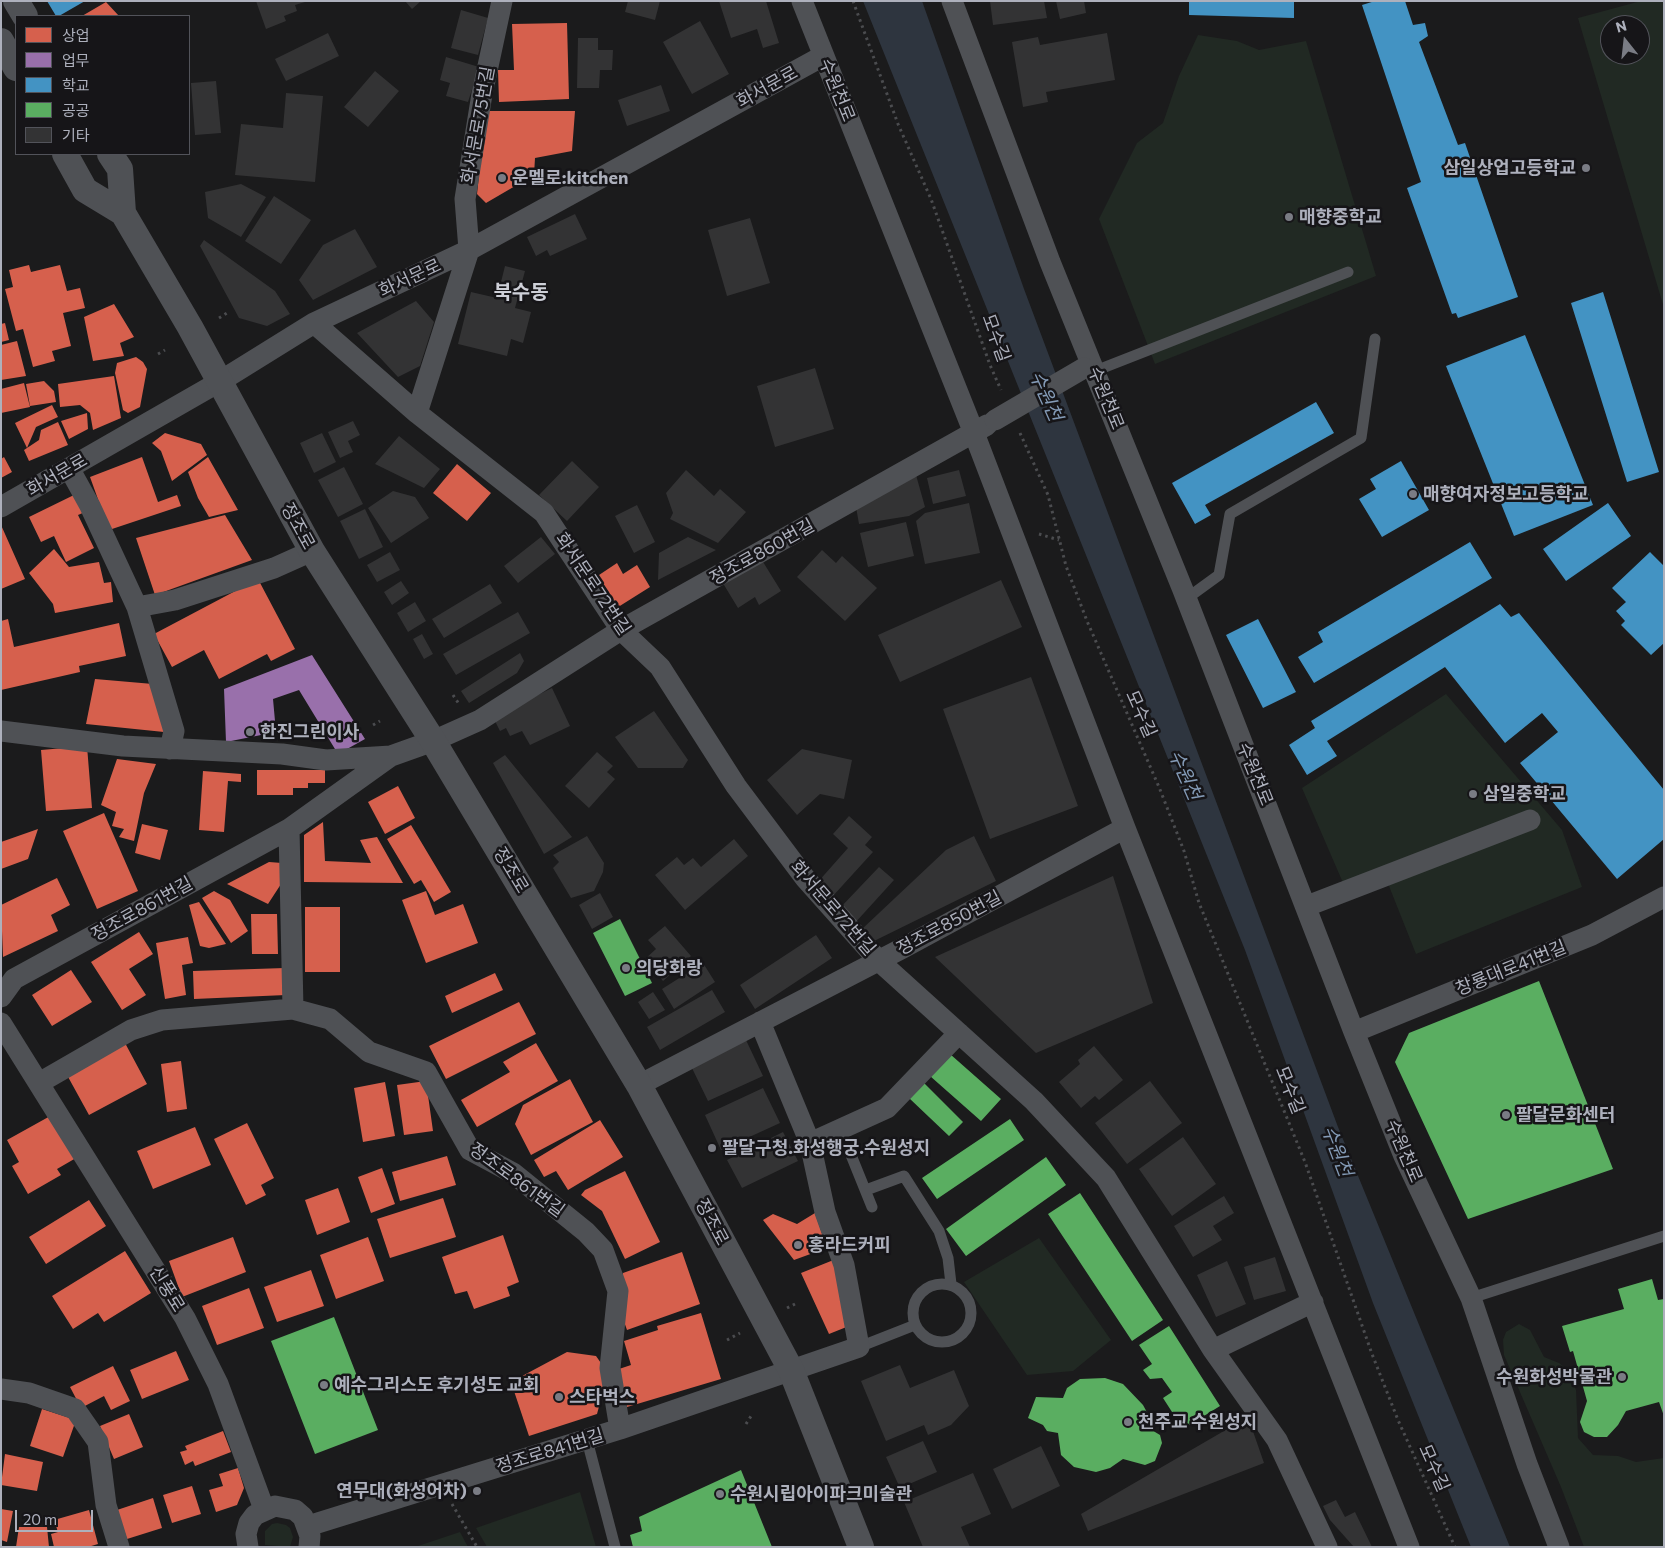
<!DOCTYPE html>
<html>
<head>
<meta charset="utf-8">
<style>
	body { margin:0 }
	#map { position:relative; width:1665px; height:1548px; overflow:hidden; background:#1b1b1c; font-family:Commissioner,"Noto Sans KR",sans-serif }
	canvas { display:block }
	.frame { position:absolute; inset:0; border:2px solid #adb0bc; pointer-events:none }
	.legend { position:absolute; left:15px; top:15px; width:175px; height:140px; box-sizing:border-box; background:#161518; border:1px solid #52535a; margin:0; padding:6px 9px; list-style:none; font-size:15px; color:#adb0bc }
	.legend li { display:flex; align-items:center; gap:10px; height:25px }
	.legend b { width:25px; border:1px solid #52535a }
	.north { position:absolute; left:1600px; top:15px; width:50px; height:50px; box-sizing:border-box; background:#161518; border:1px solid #52535a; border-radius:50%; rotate:344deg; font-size:14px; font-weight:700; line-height:20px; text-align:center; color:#adb0bc }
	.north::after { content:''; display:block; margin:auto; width:18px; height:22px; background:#7a7c84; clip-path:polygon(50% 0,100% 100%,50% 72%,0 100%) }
	.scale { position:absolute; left:15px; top:1510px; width:78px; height:22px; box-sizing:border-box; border:2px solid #adb0bc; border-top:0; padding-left:6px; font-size:15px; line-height:18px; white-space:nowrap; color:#adb0bc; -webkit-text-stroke:4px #161518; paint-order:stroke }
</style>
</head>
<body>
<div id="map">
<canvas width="1665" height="1548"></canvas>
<div class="frame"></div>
<ul class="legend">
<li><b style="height:14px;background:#d6604d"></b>상업</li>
<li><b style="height:14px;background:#9970ab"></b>업무</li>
<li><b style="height:14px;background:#4393c3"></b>학교</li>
<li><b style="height:14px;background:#5aae61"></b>공공</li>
<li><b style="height:14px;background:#333334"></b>기타</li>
</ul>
<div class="north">N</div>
<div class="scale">20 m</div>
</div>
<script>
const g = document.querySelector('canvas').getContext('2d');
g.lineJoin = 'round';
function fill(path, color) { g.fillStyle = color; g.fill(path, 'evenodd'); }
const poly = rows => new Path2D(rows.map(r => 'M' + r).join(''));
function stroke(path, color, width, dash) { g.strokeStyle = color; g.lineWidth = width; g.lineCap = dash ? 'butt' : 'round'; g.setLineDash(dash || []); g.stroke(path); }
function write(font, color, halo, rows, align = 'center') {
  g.font = font + ' Commissioner,"Noto Sans KR",sans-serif'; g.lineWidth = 5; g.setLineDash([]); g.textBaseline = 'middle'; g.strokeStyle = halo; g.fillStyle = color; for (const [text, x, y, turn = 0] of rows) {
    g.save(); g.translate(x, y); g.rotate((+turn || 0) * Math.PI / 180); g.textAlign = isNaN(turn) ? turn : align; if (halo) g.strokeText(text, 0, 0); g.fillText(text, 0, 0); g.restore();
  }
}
const green = poly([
	[1641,1,1664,1,1664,308,1578,18],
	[1610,25,1640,25,1640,55,1610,55],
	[1198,35,1237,41,1259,50,1306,41,1376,276,1155,364,1099,219,1137,143,1163,123,1179,76],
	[1446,694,1562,830,1582,887,1416,954,1387,881,1350,899,1302,788],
	[1039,1238,1111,1340,1073,1371,1027,1375,964,1282],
	[1519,1324,1530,1330,1544,1357,1559,1363,1568,1370,1576,1390,1578,1438,1593,1455,1618,1456,1636,1462,1664,1458,1664,1547,1584,1547,1561,1487,1504,1355,1503,1340,1506,1332],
	[580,1492,596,1547,487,1547,476,1528],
	[277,1523,286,1525,290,1528,293,1537,290,1547,265,1545,265,1531,272,1524],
	[460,1532,468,1547,415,1547]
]);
const water = poly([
	[863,1,922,1,1024,289,1338,1127,1510,1547,1471,1547,1373,1303,1245,950]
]);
const shops = poly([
	[106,2,119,16,82,16],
	[567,23,569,99,499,102,498,70,514,70,512,24],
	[486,111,575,111,572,151,535,158,534,175,486,203,477,194],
	[29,265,31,272,60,265,67,291,80,288,85,308,63,313,71,346,52,351,55,361,33,367,23,329,16,331,5,289,13,287,9,270],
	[114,304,134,337,120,343,124,356,93,361,84,317],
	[5,323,9,340,1,342,1,324],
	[17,341,26,376,1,380,1,345],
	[136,357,143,362,147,369,140,407,128,413,123,410,115,373,117,363],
	[114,376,121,418,93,430,90,413,80,405,60,407,58,384],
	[44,381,54,391,56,402,30,406,26,384],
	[24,383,30,407,1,413,1,389],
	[52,405,58,417,36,427,27,448,15,423],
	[87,413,88,429,69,439,61,421],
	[58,422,68,445,29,461,24,450,39,440,41,430],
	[165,433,201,444,207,455,172,481,161,451,152,443],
	[4,457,12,472,1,478,1,459],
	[142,457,158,502,177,495,181,506,109,530,90,477],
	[208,457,238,510,209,517,198,498,188,472],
	[457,464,491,493,467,521,433,493],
	[76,494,85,512,78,515,94,548,66,562,54,536,41,542,29,517],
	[225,515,252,560,155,595,136,538],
	[1,525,25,579,1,589],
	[54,549,69,567,99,562,104,583,111,582,113,602,55,613,53,604,29,573],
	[617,563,623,574,637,565,650,587,615,609,596,577],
	[258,579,295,649,271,661,267,654,219,679,204,650,172,667,154,634],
	[8,619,14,647,119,623,126,656,79,666,80,672,1,690,1,621],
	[95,679,153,684,164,732,86,724],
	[87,746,92,808,46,811,41,750],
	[117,759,156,764,144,793,134,841,119,837,124,829,112,826,116,812,101,805],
	[257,770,325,770,325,783,308,783,308,788,293,788,293,795,257,795],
	[203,771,241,774,241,782,228,781,224,832,199,830],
	[398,786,415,818,385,834,368,802],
	[104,813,138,891,97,909,63,831],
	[323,822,325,861,371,863,360,840,377,837,403,883,304,882,304,835],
	[142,824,168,830,160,860,135,853],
	[411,825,451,892,434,902,421,880,414,884,387,839],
	[38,829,28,859,1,869,1,842],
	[269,862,282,863,283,881,268,904,227,884],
	[57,878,70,905,51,915,58,931,3,957,1,905],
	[214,891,230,900,248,931,231,943,202,898],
	[426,891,435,915,463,904,478,943,426,963,402,900],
	[199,902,226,944,209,948,200,946,189,905],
	[305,907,340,907,340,972,305,972],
	[251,914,277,914,278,954,252,954],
	[139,932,153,954,129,969,146,995,122,1010,91,962],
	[188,937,193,963,182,965,186,995,165,999,156,943],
	[285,968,286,995,194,999,193,971],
	[71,970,92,1002,52,1026,32,995],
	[495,973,503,990,452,1013,445,996],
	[519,1002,536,1034,446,1079,429,1046],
	[125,1043,147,1084,89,1115,67,1075],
	[536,1043,558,1081,477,1127,461,1100,510,1072,503,1062],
	[181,1061,187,1109,167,1112,161,1064],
	[570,1079,593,1122,531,1155,515,1124,523,1105],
	[426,1081,433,1131,404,1135,397,1085],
	[385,1082,395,1136,363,1142,354,1088],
	[52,1115,76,1158,57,1169,61,1175,28,1194,12,1166,19,1162,7,1140],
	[600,1120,623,1157,568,1190,556,1171,544,1177,534,1160],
	[247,1123,274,1178,261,1185,266,1195,246,1205,214,1139],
	[195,1127,211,1165,153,1189,137,1151],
	[447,1156,456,1185,400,1201,392,1172],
	[382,1168,395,1204,371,1213,358,1177],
	[625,1171,660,1242,625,1259,602,1211,581,1195,585,1190],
	[338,1188,350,1222,317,1235,305,1200],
	[443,1198,456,1237,390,1258,377,1219],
	[89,1200,106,1226,46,1264,29,1237],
	[815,1213,827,1248,794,1260,763,1220,773,1214,797,1224],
	[503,1235,519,1282,507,1287,510,1296,474,1309,467,1291,455,1294,442,1257],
	[233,1237,246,1272,182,1297,169,1261],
	[368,1237,384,1281,336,1299,320,1255],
	[125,1251,151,1293,104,1322,98,1313,73,1329,52,1296],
	[682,1252,700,1304,627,1330,620,1310,623,1273],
	[836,1259,849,1326,829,1334,801,1273],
	[311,1270,324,1306,277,1322,264,1287],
	[249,1288,264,1328,217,1345,202,1306],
	[701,1313,721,1379,627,1407,616,1370,631,1365,624,1341,658,1330,657,1326],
	[176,1351,189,1380,142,1399,130,1370],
	[567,1352,596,1356,608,1373,597,1414,529,1436,511,1382],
	[113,1366,130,1401,111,1410,104,1396,81,1408,70,1387],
	[42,1409,76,1420,63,1457,30,1446],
	[129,1414,143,1447,114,1459,100,1426],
	[223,1431,231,1452,195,1466,193,1461,185,1465,180,1452,187,1450,185,1446],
	[5,1454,43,1462,37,1491,1,1485],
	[238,1468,244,1488,237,1505,216,1512,209,1490,223,1486,219,1474],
	[192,1486,201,1514,172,1523,163,1495],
	[153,1498,162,1528,127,1539,117,1510],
	[1,1509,13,1511,7,1542,1,1540],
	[89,1510,98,1544,88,1547,54,1547,51,1534,58,1532,54,1520],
	[19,1527,47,1527,49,1547,16,1547]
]);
const offices = poly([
	[312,655,365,739,338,754,299,690,273,699,276,732,226,742,224,689]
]);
const schools = poly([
	[47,1,85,1,59,16,56,16],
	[1189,1,1294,1,1294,18,1189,15],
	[1375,1,1405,1,1413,25,1425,23,1428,36,1419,42,1458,145,1465,143,1518,297,1458,318,1456,313,1452,314,1407,188,1421,182,1362,5],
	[1603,292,1659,472,1627,482,1571,303],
	[1525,335,1593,505,1514,536,1446,366],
	[1316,402,1334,433,1205,505,1211,515,1195,524,1172,483],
	[1401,461,1429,510,1382,537,1359,499,1376,489,1370,479],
	[1608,503,1631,536,1566,581,1543,549],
	[1470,542,1492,578,1314,683,1298,657,1323,642,1318,632],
	[1650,552,1664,566,1664,643,1651,655,1621,625,1625,621,1616,611,1626,602,1612,588],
	[1500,604,1511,617,1519,613,1664,790,1664,839,1617,879,1520,763,1558,732,1542,713,1505,743,1445,667,1327,741,1337,756,1307,775,1289,745,1315,728,1311,721],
	[1258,619,1296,692,1263,708,1226,635]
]);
const public = poly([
	[620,919,652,983,625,996,593,933],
	[1539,981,1613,1169,1468,1219,1395,1062,1409,1033],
	[950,1054,1001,1099,981,1121,930,1076],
	[924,1083,963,1122,949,1136,909,1098],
	[1010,1119,1024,1140,937,1199,922,1178],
	[1046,1157,1066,1185,966,1256,946,1229],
	[1080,1193,1163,1320,1132,1341,1048,1214],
	[1652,1279,1658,1300,1664,1299,1664,1416,1659,1402,1626,1411,1618,1425,1607,1437,1594,1437,1584,1432,1580,1422,1587,1401,1573,1351,1570,1352,1562,1326,1624,1309,1618,1289],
	[334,1317,378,1430,315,1454,271,1341],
	[1169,1326,1220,1406,1183,1429,1163,1398,1172,1392,1162,1378,1150,1379,1143,1370,1152,1364,1139,1345],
	[1105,1378,1123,1384,1143,1405,1149,1416,1150,1429,1160,1435,1162,1443,1155,1461,1145,1465,1123,1459,1110,1468,1096,1472,1074,1467,1061,1455,1058,1433,1047,1431,1043,1425,1028,1418,1036,1397,1063,1398,1067,1388,1080,1379],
	[741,1470,772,1547,633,1547,630,1535,642,1531,639,1517]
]);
const building = poly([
	[256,1,305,1,305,2,295,5,297,11,284,16,286,21,266,29],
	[405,1,421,1,412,9],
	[628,1,660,1,655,20,625,12],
	[719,1,766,1,779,43,763,48,757,29,731,38],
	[990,1,1044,1,1047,18,993,25],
	[1056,1,1084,1,1086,13,1060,19],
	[461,10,488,18,478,55,451,48],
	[700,21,729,74,692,94,663,42],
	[328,33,339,56,286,81,275,59],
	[1107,33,1115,80,1046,92,1048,102,1023,107,1012,42,1038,37,1040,45],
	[578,38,598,38,598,50,613,50,612,70,600,70,599,88,577,88],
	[446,57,479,67,468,102,446,96,450,83,440,80],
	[375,71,399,91,368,127,344,107],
	[216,81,221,133,195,135,191,83],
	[661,85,670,111,627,126,618,100],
	[286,93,323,96,315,182,235,175,241,124,283,128],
	[241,184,266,197,241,237,208,218,205,192],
	[274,196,311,220,281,264,245,241],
	[575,214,587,239,550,256,547,250,536,256,527,237],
	[750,218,770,283,727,296,708,230],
	[355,229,377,267,313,300,299,280,323,245],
	[204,240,275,291,290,314,267,326,239,318,200,246],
	[505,266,525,271,515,308,531,312,523,343,511,339,507,356,458,344,471,292,497,298],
	[416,301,434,322,420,366,398,377,357,333],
	[815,368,834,429,775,447,757,386],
	[353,421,360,435,348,441,353,452,340,458,328,432],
	[322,433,336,462,314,473,300,443],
	[399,436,440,469,424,488,375,464],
	[572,461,599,487,567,521,539,495],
	[344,467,363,504,338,517,318,480],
	[686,470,714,496,720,489,746,512,718,543,670,519,673,513,666,493],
	[959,470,966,496,933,504,927,478],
	[916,475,925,507,909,516,859,524,856,507],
	[393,491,415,497,429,518,391,543,368,508],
	[969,503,980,553,925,564,916,521,925,513],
	[637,505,655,542,634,553,615,516],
	[365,509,383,547,359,559,340,521],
	[906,522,914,556,868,567,860,533],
	[541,537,555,554,518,583,504,566],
	[688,537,716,550,658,580,659,553],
	[822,550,836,563,842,556,877,588,845,621,797,577],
	[390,552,400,570,377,582,367,565],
	[760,557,781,591,759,605,755,597,738,608,721,580],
	[1001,580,1022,627,900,682,878,635],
	[401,581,409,593,392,605,384,592],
	[490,584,502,603,444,638,432,619],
	[415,602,426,621,408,632,397,613],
	[518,612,530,633,456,675,443,654],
	[422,634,433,654,424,659,413,639],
	[520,653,524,661,517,673,469,703,461,691],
	[1031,677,1078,806,990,839,943,709],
	[552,688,570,726,530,745,522,731,510,736,506,728,500,731,493,717],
	[654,711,688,760,683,768,638,768,615,737],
	[802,749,852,760,844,799,820,794,797,815,767,780],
	[597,752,613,766,607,772,615,779,589,808,565,786],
	[505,755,572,837,544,854,493,763],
	[849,816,872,837,865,845,873,852,832,897,817,883,848,848,833,834],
	[587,836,604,863,603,872,594,891,571,898,553,868,559,862,553,855],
	[974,836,996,881,872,942,861,930,946,850],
	[734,839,748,856,685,910,655,875,677,857,684,865,693,858,701,867],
	[879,867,894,880,854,924,839,909],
	[1113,876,1153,1003,1036,1053,935,957],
	[600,893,613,917,592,929,579,905],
	[665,926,691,956,663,981,645,959,656,949,648,940],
	[816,935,832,958,755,1009,740,985],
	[703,963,715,982,674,1009,662,989],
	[712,990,725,1012,660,1050,647,1027],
	[653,992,665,1010,649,1019,638,1002],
	[746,1040,763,1076,708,1101,691,1066],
	[1094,1046,1123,1080,1099,1100,1095,1096,1081,1108,1059,1082,1080,1064,1078,1060],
	[1150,1081,1182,1123,1127,1164,1095,1123],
	[763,1088,780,1123,721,1150,705,1115],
	[783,1132,798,1161,742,1188,727,1160],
	[1183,1137,1216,1184,1172,1216,1139,1169],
	[1224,1196,1234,1213,1213,1226,1222,1240,1193,1257,1174,1226],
	[1275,1257,1286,1291,1254,1300,1244,1267],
	[1227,1261,1246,1304,1216,1317,1197,1275],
	[900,1365,910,1388,954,1370,969,1406,951,1425,928,1435,924,1425,886,1441,861,1381],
	[1248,1417,1264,1463,1088,1531,1081,1514],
	[923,1441,937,1472,900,1488,886,1457],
	[1041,1446,1060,1486,1012,1509,993,1469],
	[973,1473,991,1514,961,1527,970,1547,923,1547,904,1502],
	[1336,1500,1345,1517,1355,1512,1372,1547,1354,1547,1330,1520,1323,1506]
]);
const path = poly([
	[853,1,898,124,931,199,990,365,1001,390],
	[219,318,227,313],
	[158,354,165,350],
	[1020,433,1048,495,1066,566,1087,621,1159,787,1184,851,1199,903,1305,1162,1372,1354,1398,1420,1455,1547],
	[1039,534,1059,540],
	[453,695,459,704],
	[373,725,380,721],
	[787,1308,795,1304],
	[727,1340,740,1333],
	[746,1424,753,1413],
	[452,1504,477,1547]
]);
const service = poly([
	[1095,371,1348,272],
	[1186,599,1219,575,1230,514,1361,438,1375,339],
	[851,1155,872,1207],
	[866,1190,904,1176,939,1231,948,1258,951,1284],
	'913 1313a29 29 0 1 1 58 0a29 29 0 1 1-58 0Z',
	[1471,1298,1664,1236],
	[859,1347,915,1325],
	[587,1440,615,1547]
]);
const minor = poly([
	[802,1,974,433,1125,828,1409,1547],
	[952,1,1050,262,1183,590,1354,1032,1404,1156,1471,1298,1527,1464,1559,1547],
	[314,323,417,413,544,513,621,630,660,667,736,786,805,878,879,961,1034,1101,1106,1178,1213,1350,1277,1440,1327,1547],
	[417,413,469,250,465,199,482,94,502,1],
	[69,468,90,506,137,607,174,731,170,749],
	[1,507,219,382,314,323,469,250,823,56],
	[137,607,175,600,274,568,312,551],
	[1,731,123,746,282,754,326,760,391,756],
	[289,829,293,1009],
	[1307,906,1530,820],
	[1,997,14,979,289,829,391,756,433,741,480,720,621,630,987,425],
	[1,1023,185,1318,218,1384,264,1509],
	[1354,1032,1592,935,1664,897],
	[39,1083,131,1030,162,1020,293,1009,330,1019,369,1052,426,1072,470,1150,513,1173,586,1232,603,1250,618,1291,610,1368,620,1429],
	[639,1085,903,948,1125,828],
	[810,1143,887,1108,959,1033],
	[1213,1350,1313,1302],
	[1,1389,29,1393,75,1409,98,1442,106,1505,119,1547],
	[308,1526,620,1429,859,1347,844,1265,825,1212,810,1143,760,1022],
	[248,1547,246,1534,249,1523,255,1515,275,1506,295,1510,303,1517,310,1536,309,1547]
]);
const tertiary = poly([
	[16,1,25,16],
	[1,41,16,68],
	[65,154,85,190,123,213],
	[110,154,120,169,123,213,190,327,312,551,433,741,639,1085,791,1370,861,1547]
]);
const minorBridge = poly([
	[995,420,1084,368]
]);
const markers = [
	[1586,168,5,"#7a7c84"],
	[502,178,5,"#7a7c84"],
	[1289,217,5,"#7a7c84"],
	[1413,494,5,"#7a7c84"],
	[250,732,5,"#7a7c84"],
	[1473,794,5,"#7a7c84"],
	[626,968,5,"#7a7c84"],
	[1506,1115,5,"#7a7c84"],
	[712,1148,5,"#7a7c84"],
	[798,1245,5,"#7a7c84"],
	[1622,1377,5,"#7a7c84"],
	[324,1385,5,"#7a7c84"],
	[559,1397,5,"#7a7c84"],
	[1128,1422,5,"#7a7c84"],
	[477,1491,5,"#7a7c84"],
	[720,1494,5,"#7a7c84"]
];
const streetNames = [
	["화서문로",767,87,-29],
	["수원천로",837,90,68],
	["화서문로75번길",478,125,-80],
	["화서문로",410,278,-25],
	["모수길",996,338,70],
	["수원천로",1106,398,68],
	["화서문로",57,475,-30],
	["정조로",298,526,61],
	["정조로860번길",762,552,-29],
	["화서문로72번길",593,584,56],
	["모수길",1141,714,66],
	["수원천로",1255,774,68],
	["정조로",511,870,59],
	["화서문로72번길",833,908,49],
	["정조로861번길",142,909,-29],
	["정조로850번길",949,923,-28],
	["창룡대로41번길",1511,968,-22],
	["모수길",1290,1090,68],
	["수원천로",1404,1151,67],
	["정조로861번길",517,1180,36],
	["정조로",712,1222,62],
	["신풍로",167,1289,58],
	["정조로841번길",550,1451,-17],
	["모수길",1434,1468,66]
];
const poiNames = [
	["삼일상업고등학교",1576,168,"right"],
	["운멜로:kitchen",512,178],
	["매향중학교",1299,217],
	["매향여자정보고등학교",1423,494],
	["한진그린이사",260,732],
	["삼일중학교",1483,794],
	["의당화랑",636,968],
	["팔달문화센터",1516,1115],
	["팔달구청.화성행궁.수원성지",722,1148],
	["홍라드커피",808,1245],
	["수원화성박물관",1612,1377,"right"],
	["예수그리스도 후기성도 교회",334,1385],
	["스타벅스",569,1397],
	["천주교 수원성지",1138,1422],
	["연무대(화성어차)",467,1491,"right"],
	["수원시립아이파크미술관",730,1494]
];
const waterNames = [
	["수원천",1046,396,66],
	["수원천",1185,775,66],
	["수원천",1337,1151,69]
];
const quarterNames = [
	["북수동",521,292]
];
fill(green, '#212923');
fill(water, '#2e353f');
fill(shops, '#d6604d');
fill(offices, '#9970ab');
fill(schools, '#4393c3');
fill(public, '#5aae61');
fill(building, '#333334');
stroke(path, '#4b4c4f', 3, [2.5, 4]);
stroke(service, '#4f5155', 11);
stroke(minor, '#4f5155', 21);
stroke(tertiary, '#4f5155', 26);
stroke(minorBridge, '#4f5155', 21);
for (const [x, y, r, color] of markers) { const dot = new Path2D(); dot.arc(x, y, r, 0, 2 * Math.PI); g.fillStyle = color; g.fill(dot); stroke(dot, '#161518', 2); }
write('18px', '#adb0bc', '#161518', streetNames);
write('bold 18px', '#adb0bc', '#161518', poiNames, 'left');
write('italic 19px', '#849bb7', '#161518', waterNames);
write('bold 20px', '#ced0d8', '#161518', quarterNames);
</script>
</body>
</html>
